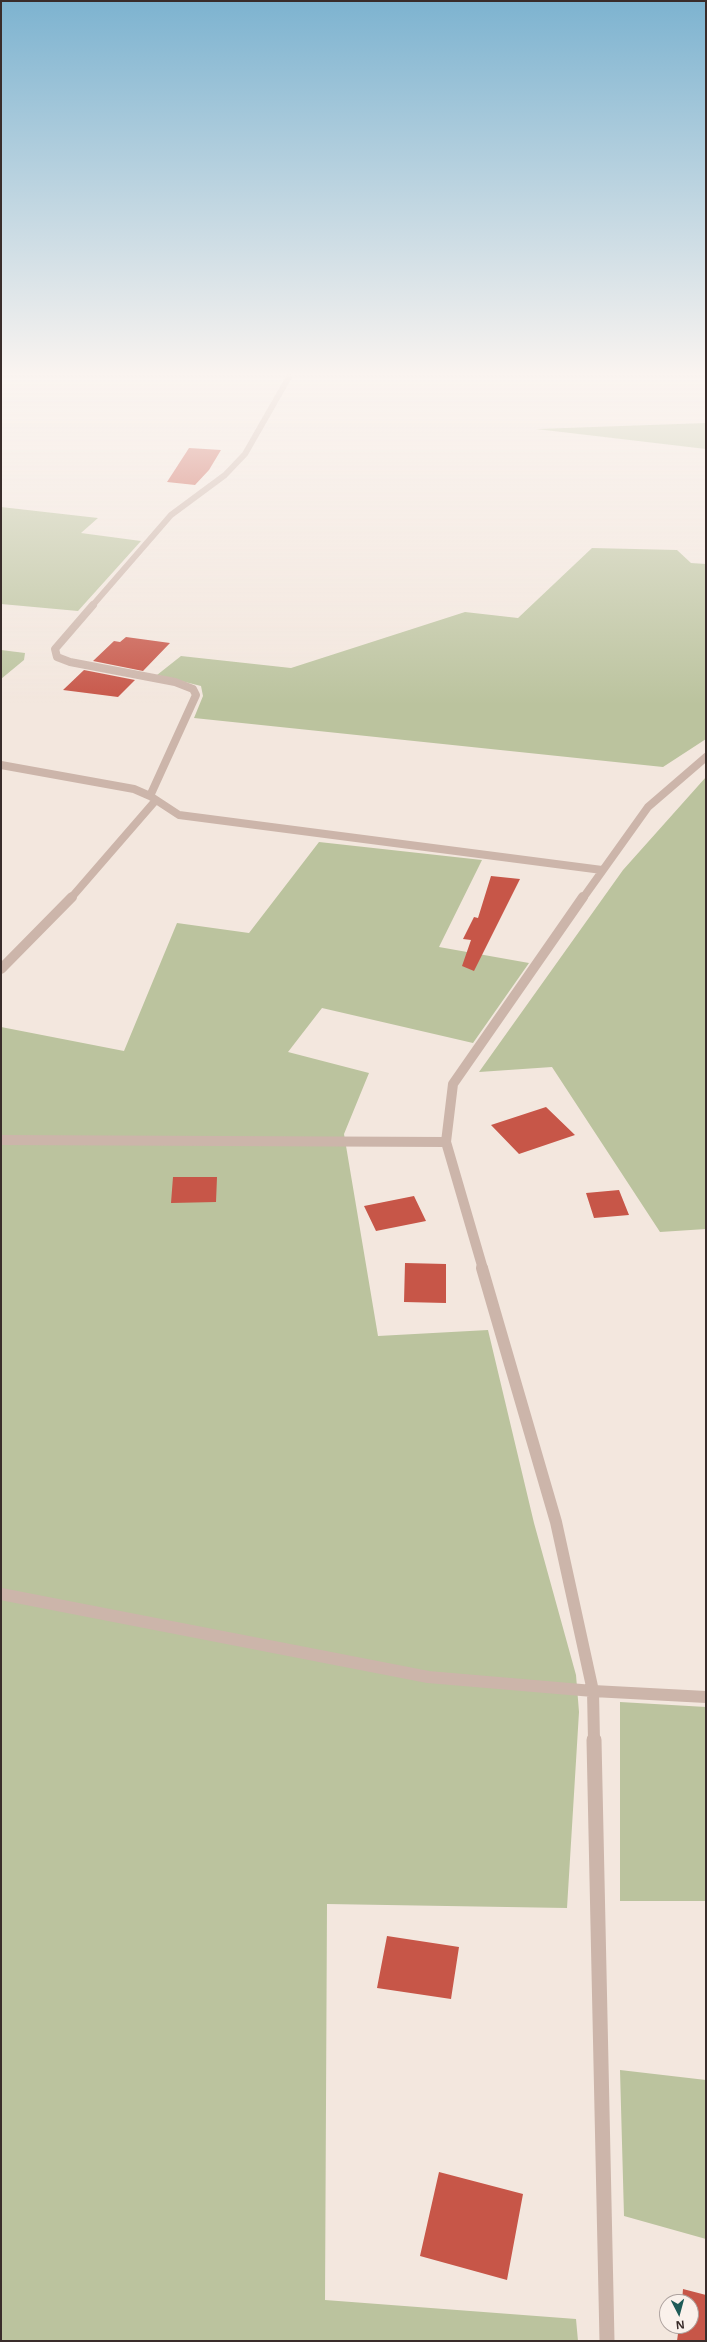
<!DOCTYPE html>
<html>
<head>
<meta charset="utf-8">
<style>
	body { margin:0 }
	#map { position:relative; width:707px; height:2342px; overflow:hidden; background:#f3e7de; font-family:"Noto Sans",sans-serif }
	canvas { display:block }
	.frame { position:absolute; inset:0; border:2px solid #392c2a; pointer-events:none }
	.north { position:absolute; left:659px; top:2294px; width:40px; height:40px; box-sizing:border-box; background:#faf1eb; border:1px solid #ada29e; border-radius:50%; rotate:174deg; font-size:11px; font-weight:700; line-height:16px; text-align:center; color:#392c2a }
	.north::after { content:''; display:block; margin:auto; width:14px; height:18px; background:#1e5b57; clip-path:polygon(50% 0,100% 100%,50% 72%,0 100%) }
</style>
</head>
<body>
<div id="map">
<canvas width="707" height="2342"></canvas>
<div class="frame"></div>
<div class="north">N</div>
</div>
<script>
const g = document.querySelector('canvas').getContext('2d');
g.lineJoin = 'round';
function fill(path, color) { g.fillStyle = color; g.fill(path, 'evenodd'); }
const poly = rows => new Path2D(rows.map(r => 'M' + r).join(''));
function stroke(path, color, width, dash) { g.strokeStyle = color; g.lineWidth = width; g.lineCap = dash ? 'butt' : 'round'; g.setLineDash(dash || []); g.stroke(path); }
const green = poly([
	[706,423,706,449,536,429],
	[1,507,98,518,81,533,141,541,78,611,1,604],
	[592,548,677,550,691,563,706,564,706,739,663,767,194,718,203,696,201,686,157,675,181,656,291,668,465,612,518,618],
	[1,650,25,653,24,660,1,679],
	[706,777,706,1229,660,1232,552,1067,479,1072,623,870],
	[319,842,482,860,439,947,529,963,473,1043,322,1008,288,1052,369,1073,344,1134,378,1336,488,1330,534,1523,576,1675,579,1712,567,1908,327,1904,325,2300,576,2319,578,2341,1,2341,1,1027,124,1051,177,923,249,933],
	[620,1702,706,1707,706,1901,620,1901],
	[620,2070,706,2080,706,2239,624,2216]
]);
const building = poly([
	[189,448,221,450,209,470,195,485,167,482],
	[126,637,170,643,143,671,93,661,114,641,120,642],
	[84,670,135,680,118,697,63,690],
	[491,876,520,879,474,971,462,966,471,940,463,939,474,917,478,918],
	[546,1107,575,1135,519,1154,491,1125],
	[173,1177,217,1177,216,1202,171,1203],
	[619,1190,629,1215,594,1218,586,1193],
	[414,1196,426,1221,376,1231,364,1206],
	[405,1263,446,1264,446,1303,404,1302],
	[387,1936,459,1947,451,1999,377,1988],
	[439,2172,523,2194,507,2280,420,2256],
	[683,2289,706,2295,706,2341,677,2341,679,2326,691,2326,691,2302,682,2302]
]);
const minorFar4 = poly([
	[92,606,171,515,225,475,245,454,289,377]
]);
const minorFar3 = poly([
	[93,605,55,649,57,657,70,662,175,682,193,689,196,695,150,796,179,815,602,870],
	[1,765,134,789,150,796],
	[71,898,156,800],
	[583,898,648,807,706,757]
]);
const minorFar2 = poly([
	[1,969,72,897],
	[1,1140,446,1142],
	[483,1269,446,1142,453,1084,583,897]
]);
const minorFar1 = poly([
	[482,1268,556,1522,593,1691,594,1741],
	[1,1594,428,1677,593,1691,706,1697]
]);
const minor = poly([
	[594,1740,607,2341]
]);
fill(green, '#bbc39e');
fill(building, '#c75648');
stroke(minorFar4, '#ccb5aa', 6);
stroke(minorFar3, '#ccb5aa', 8);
stroke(minorFar2, '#ccb5aa', 10);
stroke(minorFar1, '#ccb5aa', 12);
stroke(minor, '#ccb5aa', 15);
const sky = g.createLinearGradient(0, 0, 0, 705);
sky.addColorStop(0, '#7db3d0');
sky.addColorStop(0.53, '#faf4f0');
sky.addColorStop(1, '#faf4f000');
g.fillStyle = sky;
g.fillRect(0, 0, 707, 705);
</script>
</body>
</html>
